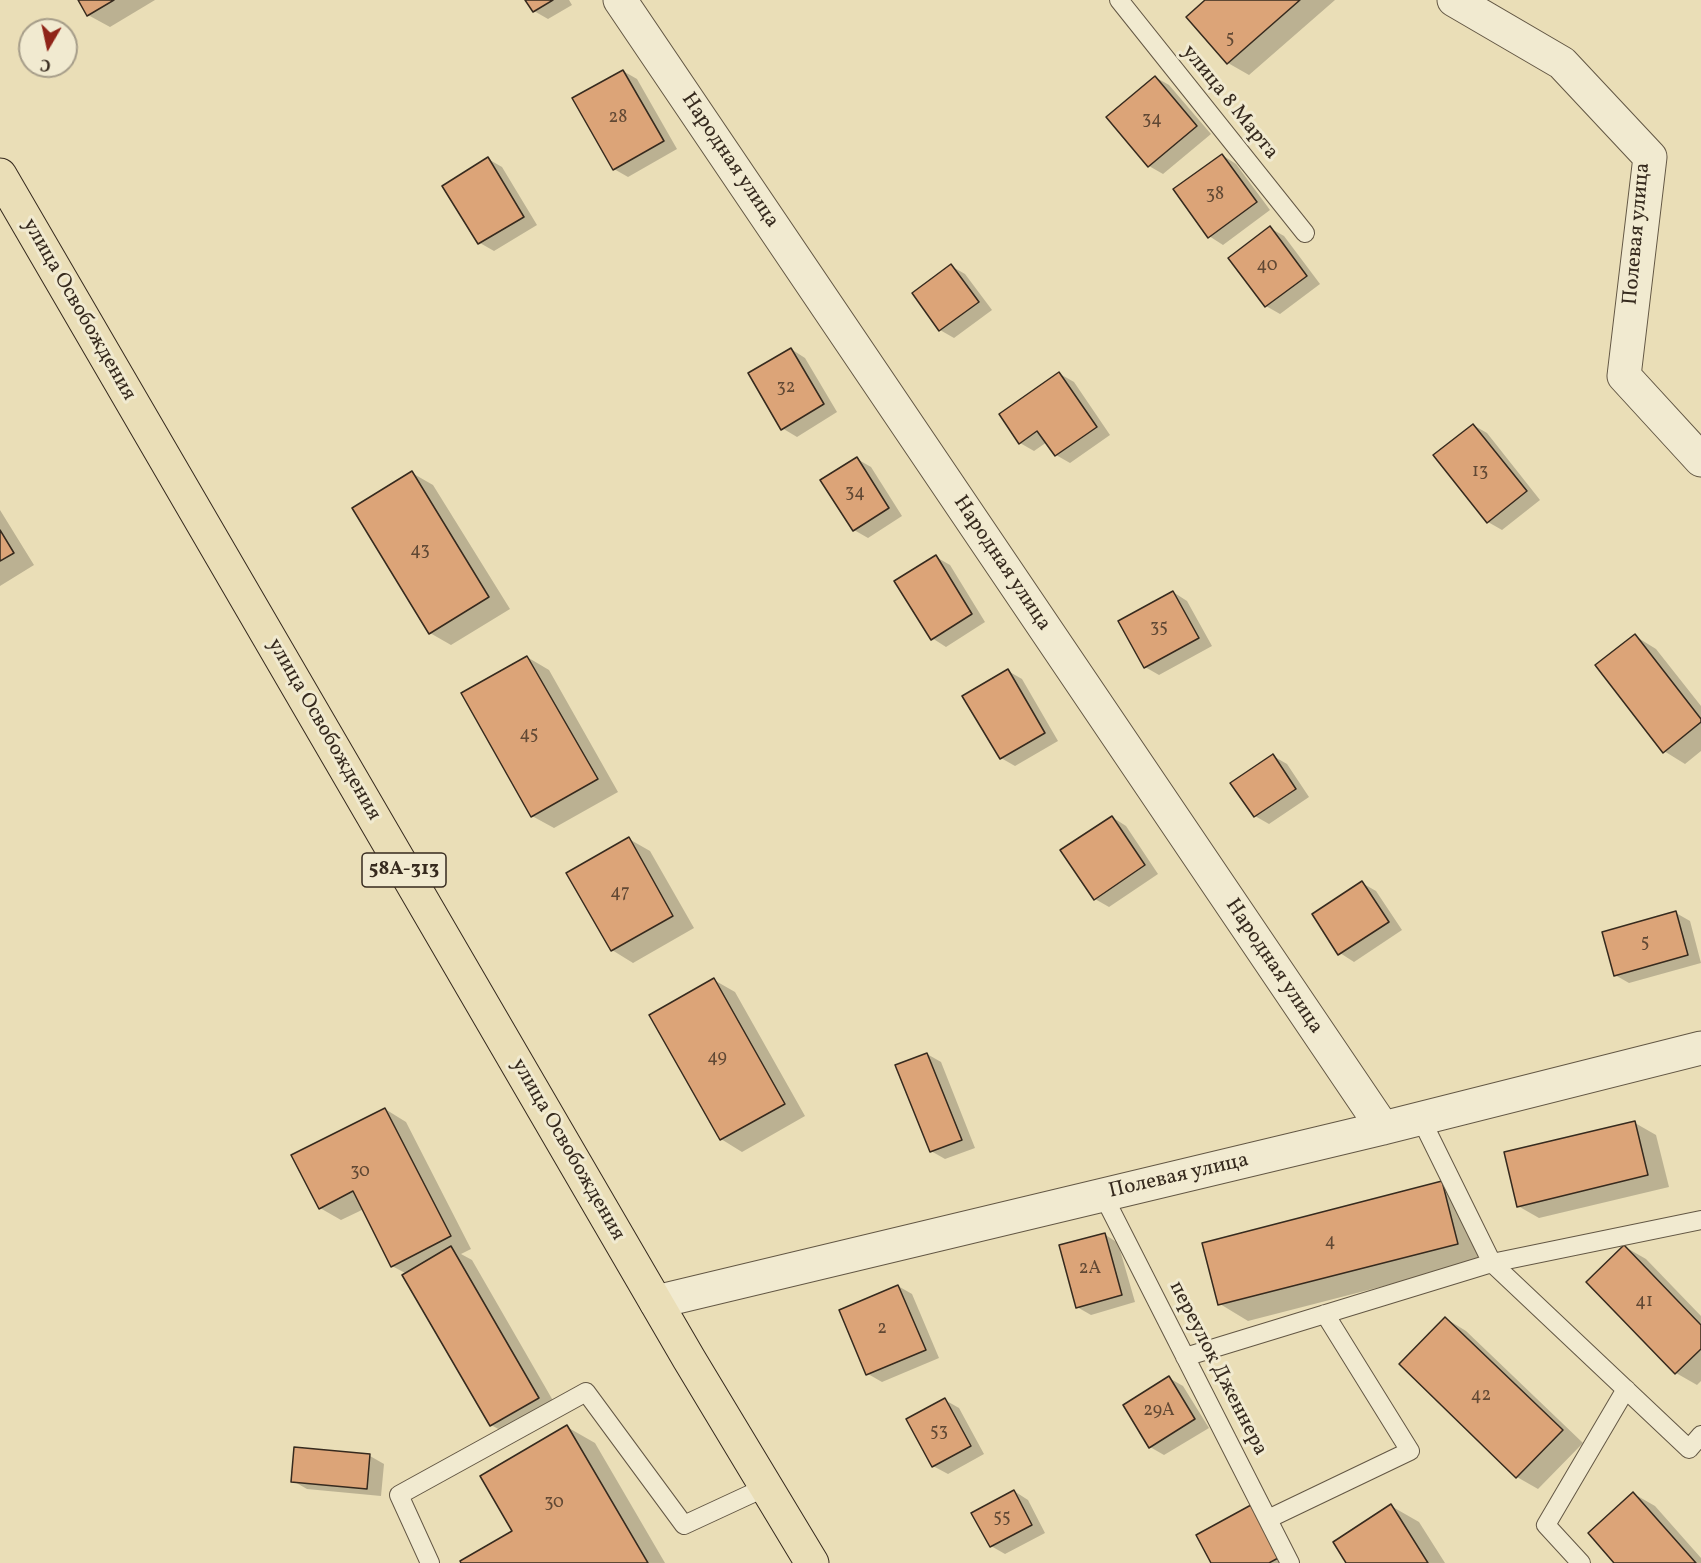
<!DOCTYPE html>
<html>
<head>
<meta charset="utf-8">
<style>
	body { margin:0 }
	#map { position:relative; width:1701px; height:1563px; overflow:hidden; background:#eadeb7; font-family:Vollkorn,serif }
	canvas { display:block }
	.north { position:absolute; left:18px; top:18px; width:60px; height:60px; box-sizing:border-box; background:#f1ead0; border:2px solid #a69d89; border-radius:50%; rotate:189deg; font-size:16px; font-weight:700; line-height:24px; text-align:center; color:#362a1e }
	.north::after { content:''; display:block; margin:auto; width:21px; height:27px; background:#8f2418; clip-path:polygon(50% 0,100% 100%,50% 72%,0 100%) }
</style>
</head>
<body>
<div id="map">
<canvas width="1701" height="1563"></canvas>
<div class="north">С</div>
</div>
<script>
const g = document.querySelector('canvas').getContext('2d');
g.lineJoin = 'round';
function fill(path, color) { g.fillStyle = color; g.fill(path, 'evenodd'); }
const poly = rows => new Path2D(rows.map(r => 'M' + r).join(''));
function stroke(path, color, width, dash) { g.strokeStyle = color; g.lineWidth = width; g.lineCap = dash ? 'butt' : 'round'; g.setLineDash(dash || []); g.stroke(path); }
function write(font, color, halo, rows, align = 'center') {
  g.font = font + ' Vollkorn,serif'; g.lineWidth = 6; g.setLineDash([]); g.textBaseline = 'middle'; g.strokeStyle = halo; g.fillStyle = color; for (const [text, x, y, turn = 0] of rows) {
    g.save(); g.translate(x, y); g.rotate((+turn || 0) * Math.PI / 180); g.textAlign = isNaN(turn) ? turn : align; if (halo) g.strokeText(text, 0, 0); g.fillText(text, 0, 0); g.restore();
  }
}
const shadow = poly([
	[80,0,155,0,110,27,88,15],
	[527,0,569,0,572,5,548,19,534,11],
	[1207,0,1335,0,1249,75,1228,63],
	[623,71,637,79,677,149,628,177,614,169],
	[1155,77,1169,85,1211,134,1163,174,1149,166],
	[1222,155,1236,164,1270,210,1223,245,1209,236],
	[488,159,502,167,537,225,494,251,480,243],
	[1270,228,1284,236,1320,284,1280,314,1266,306],
	[951,266,965,274,992,310,954,338,940,330],
	[791,349,805,358,837,412,797,437,782,428],
	[1060,374,1074,382,1110,435,1070,463,1056,455,1047,442,1034,451,1020,443],
	[1473,425,1487,433,1540,500,1502,530,1488,522],
	[857,459,871,467,902,516,868,538,854,530],
	[412,473,433,485,510,609,451,645,430,633],
	[0,510,34,565,0,586],
	[936,557,950,565,985,622,946,647,932,638],
	[1173,592,1187,601,1212,646,1159,675,1145,667],
	[1635,636,1656,649,1701,706,1701,751,1685,764,1664,751],
	[527,657,549,670,618,792,554,828,532,816],
	[1008,671,1022,679,1058,741,1015,766,1001,758],
	[1273,756,1287,764,1309,797,1269,824,1255,816],
	[1112,817,1126,826,1158,874,1109,907,1095,899],
	[629,839,650,851,694,928,633,963,612,950],
	[1362,883,1376,891,1402,930,1354,962,1340,953],
	[1676,913,1690,921,1701,963,1629,983,1615,975],
	[714,980,735,992,805,1116,742,1152,721,1139],
	[927,1054,941,1062,975,1148,945,1159,931,1151],
	[385,1109,406,1122,471,1249,461,1254,472,1260,559,1411,513,1437,491,1425,407,1274,392,1266,364,1209,341,1220,320,1208],
	[1635,1123,1656,1135,1669,1187,1539,1218,1518,1206],
	[1441,1183,1469,1199,1485,1260,1248,1321,1220,1304],
	[1104,1234,1118,1243,1135,1302,1091,1315,1077,1307],
	[1625,1247,1646,1259,1701,1316,1701,1381,1697,1385,1676,1373],
	[898,1286,912,1294,939,1358,882,1382,868,1374],
	[1445,1318,1466,1331,1583,1443,1538,1489,1517,1477,1401,1364],
	[1169,1378,1183,1386,1209,1428,1164,1455,1150,1447],
	[945,1400,959,1408,984,1454,948,1474,933,1466],
	[567,1427,595,1443,665,1563,463,1563,514,1532],
	[296,1448,370,1456,384,1464,381,1496,307,1489,293,1481],
	[1014,1491,1028,1500,1045,1533,1005,1554,991,1546],
	[1634,1494,1655,1506,1701,1558,1701,1563,1616,1563],
	[1251,1506,1292,1563,1213,1563],
	[1391,1506,1419,1522,1445,1563,1348,1563]
]);
const building = poly([
	[78,0,114,0,87,16,78,0],
	[525,0,553,0,533,12,525,0],
	[1205,0,1300,0,1227,64,1186,17,1205,0],
	[623,70,664,141,613,170,572,98,623,70],
	[1155,76,1197,126,1148,167,1106,117,1155,76],
	[1222,154,1257,202,1208,238,1173,189,1222,154],
	[488,157,524,217,478,244,442,186,488,157],
	[1270,226,1307,276,1265,307,1228,258,1270,226],
	[951,264,979,302,939,331,912,293,951,264],
	[791,348,824,404,781,430,748,373,791,348],
	[1059,372,1097,427,1055,456,1037,431,1019,444,999,414,1059,372],
	[1473,424,1527,491,1487,523,1433,455,1473,424],
	[857,457,889,508,853,531,820,480,857,457],
	[412,471,489,597,429,634,352,508,412,471],
	[0,530,14,553,0,561,0,530],
	[936,555,972,614,931,640,894,581,936,555],
	[1173,591,1199,638,1144,668,1118,621,1173,591],
	[1635,634,1701,719,1701,722,1663,753,1595,665,1635,634],
	[527,656,598,779,531,817,461,693,527,656],
	[1008,669,1045,733,1000,759,962,696,1008,669],
	[1273,754,1296,789,1254,817,1230,783,1273,754],
	[1112,816,1145,865,1094,900,1060,850,1112,816],
	[629,837,673,916,611,951,566,873,629,837],
	[1362,881,1389,922,1338,955,1312,914,1362,881],
	[1676,911,1688,955,1614,976,1602,932,1676,911],
	[714,978,785,1104,720,1140,649,1015,714,978],
	[927,1053,962,1140,930,1152,895,1065,927,1053],
	[385,1108,451,1236,391,1267,353,1191,319,1209,291,1155,385,1108],
	[1635,1121,1648,1175,1517,1207,1504,1152,1635,1121],
	[1442,1181,1458,1244,1218,1305,1202,1243,1442,1181],
	[1105,1233,1122,1295,1076,1308,1059,1245,1105,1233],
	[1624,1245,1701,1325,1701,1349,1675,1374,1586,1282,1624,1245],
	[451,1246,539,1398,490,1426,402,1275,451,1246],
	[898,1285,926,1350,866,1375,839,1310,898,1285],
	[1445,1317,1563,1430,1516,1478,1399,1364,1445,1317],
	[1169,1376,1195,1419,1149,1448,1123,1405,1169,1376],
	[945,1398,971,1446,932,1467,906,1419,945,1398],
	[567,1425,648,1563,461,1563,460,1561,512,1531,480,1476,567,1425],
	[294,1447,370,1454,367,1489,291,1482,294,1447],
	[1014,1490,1032,1525,990,1547,971,1513,1014,1490],
	[1633,1492,1696,1563,1614,1563,1588,1533,1633,1492],
	[1391,1504,1428,1563,1346,1563,1333,1542,1391,1504],
	[1251,1505,1280,1557,1269,1563,1211,1563,1196,1535,1251,1505]
]);
const service = poly([
	[1119,0,1305,233],
	[1421,1119,1492,1263,1689,1449,1701,1435],
	[1103,1195,1290,1563],
	[1185,1357,1492,1263,1701,1220],
	[1268,1519,1410,1451,1325,1314],
	[430,1563,399,1495,586,1392,684,1525,766,1487],
	[1581,1563,1546,1525,1626,1389]
]);
const minor = poly([
	[620,0,1383,1128],
	[1454,0,1562,63,1650,157,1624,376,1701,460],
	[656,1302,1383,1128,1701,1048]
]);
const primary = poly([
	[0,175,689,1359,812,1563]
]);
const numberNames = [
	["5",1230,40],
	["28",618,119],
	["34",1152,121],
	["38",1215,196],
	["40",1267,267],
	["32",786,389],
	["13",1480,473],
	["34",855,494],
	["43",420,552],
	["35",1159,629],
	["45",529,736],
	["47",620,894],
	["5",1645,944],
	["49",717,1059],
	["30",360,1173],
	["4",1330,1243],
	["2А",1090,1270],
	["41",1644,1303],
	["2",882,1330],
	["42",1481,1397],
	["29А",1159,1412],
	["53",939,1433],
	["30",554,1504],
	["55",1002,1519]
];
const shields = [
	[404,870,84]
];
const shieldNames = [
	["58А-313",404,870]
];
const streetNames = [
	["улица 8 Марта",1229,103,51],
	["Народная улица",729,161,56],
	["Полевая улица",1638,234,-85],
	["улица Освобождения",78,310,60],
	["Народная улица",1001,564,56],
	["улица Освобождения",323,730,60],
	["Народная улица",1273,967,56],
	["улица Освобождения",567,1150,60],
	["Полевая улица",1179,1177,-13],
	["переулок Дженнера",1217,1369,63]
];
fill(shadow, '#0003');
fill(building, '#dca478');
stroke(building, '#362a1e', 1.5);
stroke(service, '#635744', 20);
stroke(minor, '#635744', 35);
stroke(primary, '#362a1e', 35);
stroke(service, '#f1ead0', 18);
stroke(minor, '#f1ead0', 33);
stroke(primary, '#eadeb7', 33);
write('18px', '#604834', null, numberNames);
for (const [x, y, w] of shields) { const box = new Path2D(); box.roundRect(x - w / 2, y - 17, w, 34, 4.5); g.fillStyle = '#f1ead0'; g.fill(box); stroke(box, '#362a1e', 1.5); }
write('bold 20px', '#362a1e', null, shieldNames);
write('21px', '#362a1e', '#f1ead0', streetNames);
</script>
</body>
</html>
